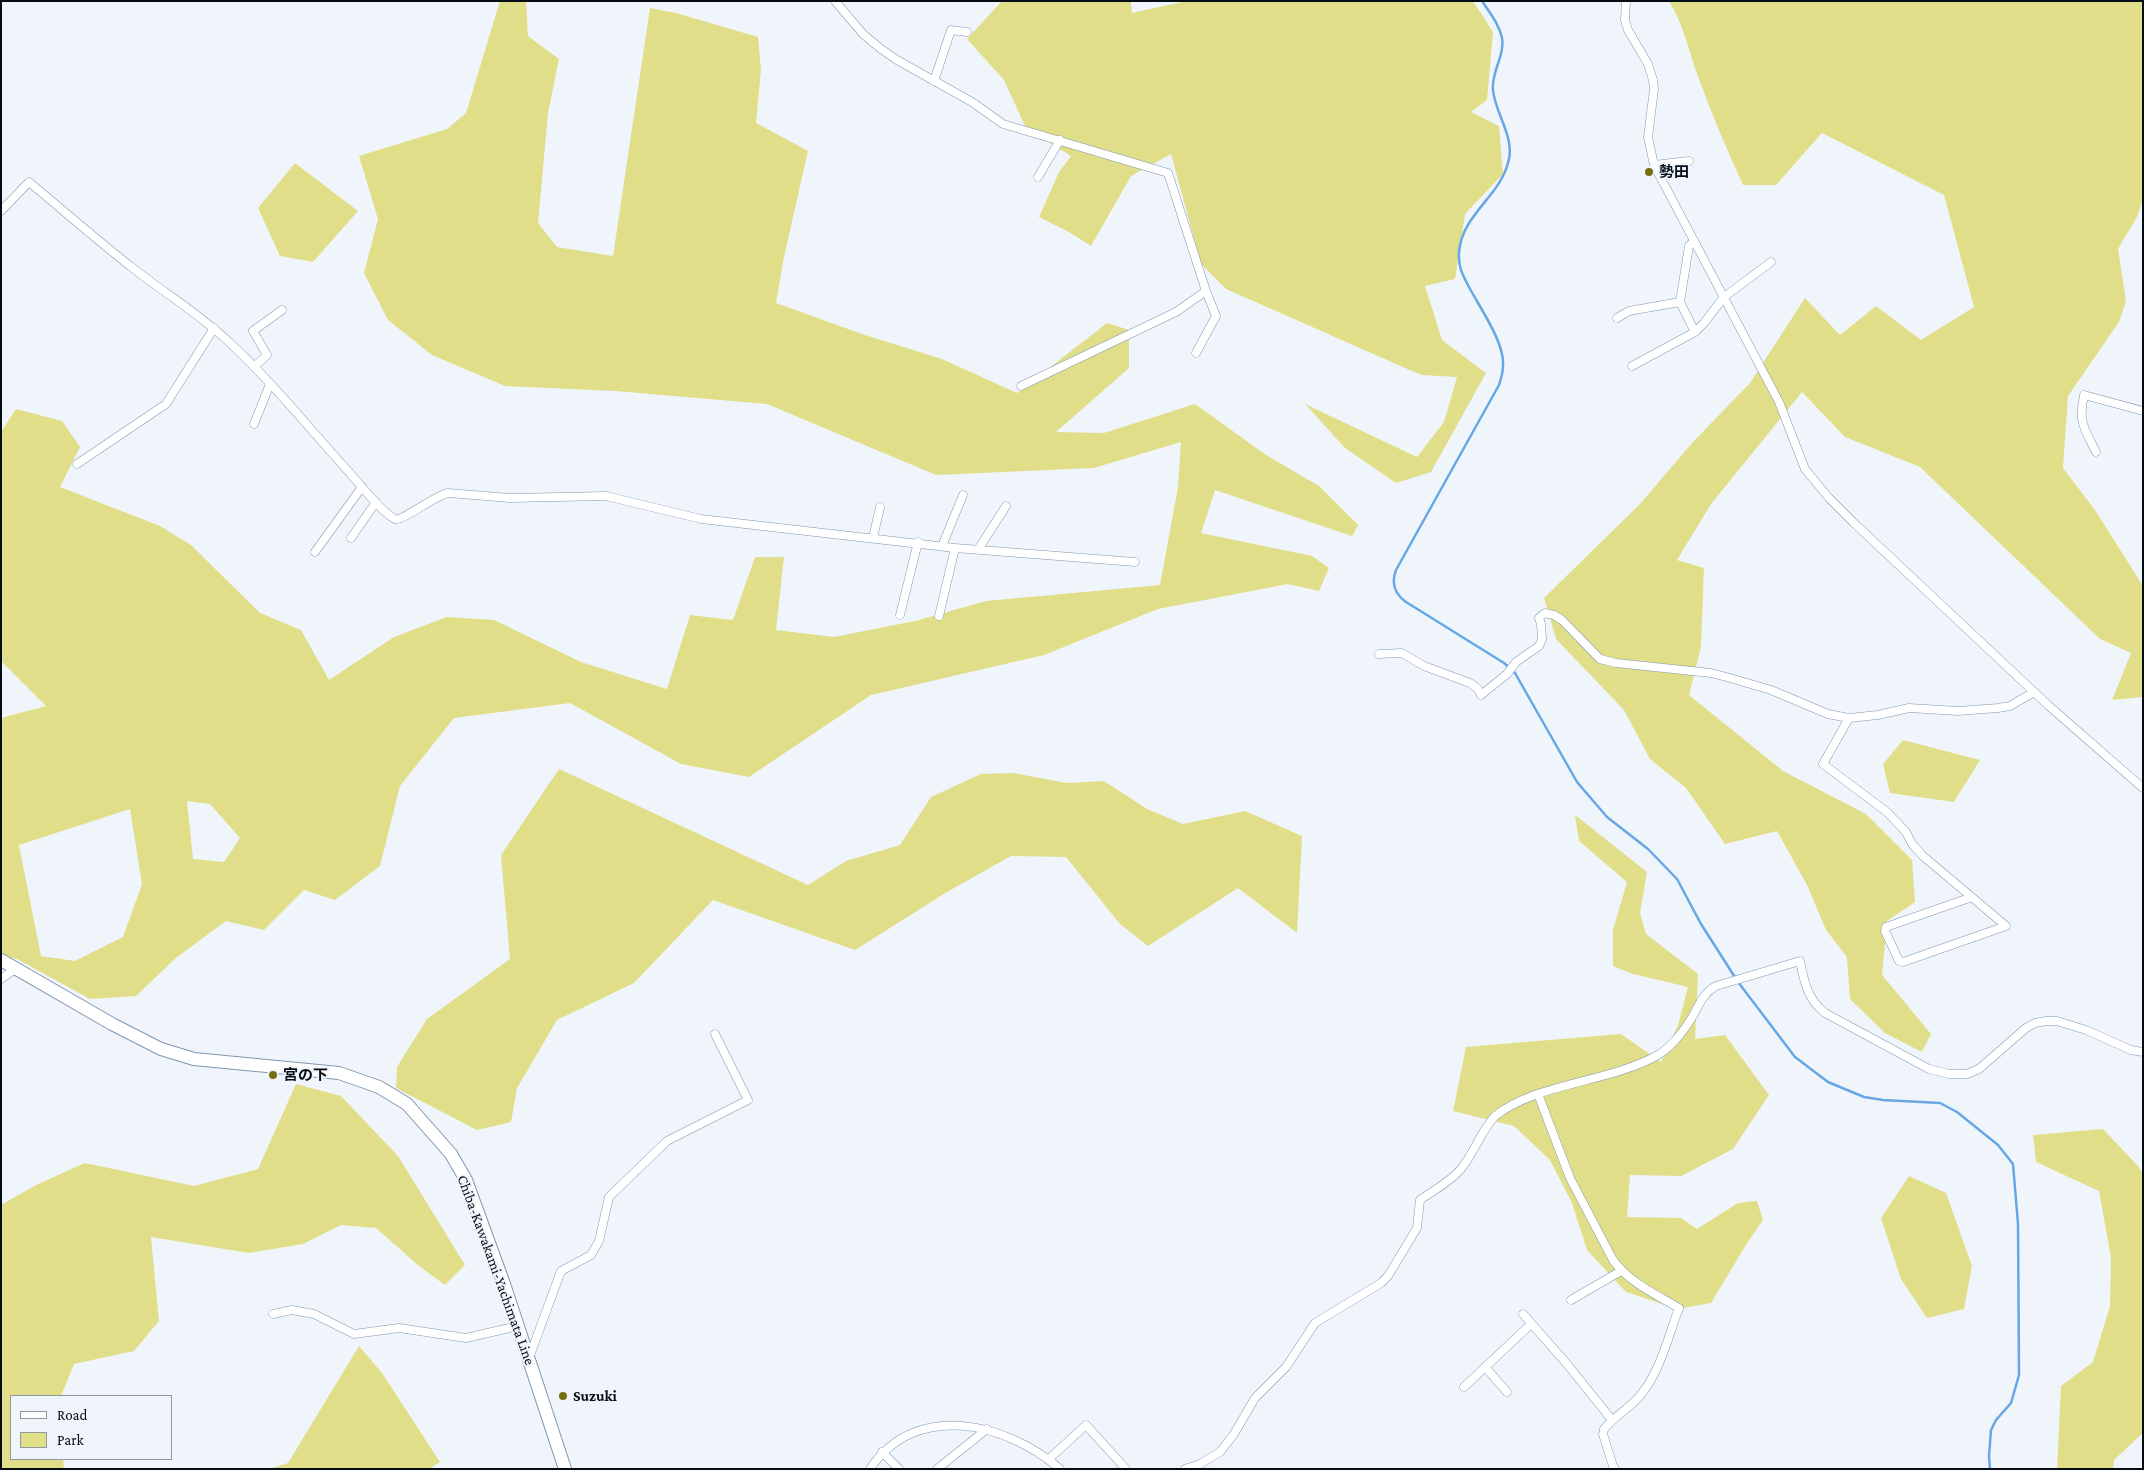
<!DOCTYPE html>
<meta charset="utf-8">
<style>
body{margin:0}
#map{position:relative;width:2144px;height:1470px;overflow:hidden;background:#f0f5fb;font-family:"Crimson Pro",serif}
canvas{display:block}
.frame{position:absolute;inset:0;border:2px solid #040c15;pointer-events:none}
.legend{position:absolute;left:10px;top:1395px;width:162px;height:65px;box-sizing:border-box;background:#f0f5fb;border:1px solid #92989f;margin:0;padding:6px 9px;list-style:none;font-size:15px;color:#040c15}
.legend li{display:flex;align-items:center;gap:10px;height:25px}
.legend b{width:25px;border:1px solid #92989f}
</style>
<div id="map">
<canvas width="2144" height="1470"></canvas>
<div class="frame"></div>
<ul class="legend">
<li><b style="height:6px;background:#fff"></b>Road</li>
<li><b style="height:14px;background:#e1de8a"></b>Park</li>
</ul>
</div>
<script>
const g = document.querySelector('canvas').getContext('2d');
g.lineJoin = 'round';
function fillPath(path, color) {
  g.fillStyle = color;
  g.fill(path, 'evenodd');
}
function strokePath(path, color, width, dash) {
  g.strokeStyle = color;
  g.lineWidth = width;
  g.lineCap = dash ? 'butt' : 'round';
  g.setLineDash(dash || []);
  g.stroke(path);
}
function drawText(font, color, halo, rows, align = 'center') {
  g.font = font + ' "Crimson Pro","Noto Sans JP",serif';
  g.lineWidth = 4;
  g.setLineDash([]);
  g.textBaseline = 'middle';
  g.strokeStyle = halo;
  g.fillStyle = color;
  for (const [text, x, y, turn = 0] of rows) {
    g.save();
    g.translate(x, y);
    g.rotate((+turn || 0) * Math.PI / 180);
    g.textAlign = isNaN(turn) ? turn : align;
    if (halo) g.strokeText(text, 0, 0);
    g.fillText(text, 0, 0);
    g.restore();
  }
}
fillPath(new Path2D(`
 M500,1H526L528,36L559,59L548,113L538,223L557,247L613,256L650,8L676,13L758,37L761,70L756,123L808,151L784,257L776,303L862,334L942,359L1017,393L1107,323L1129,330V368L1056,432L1104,433L1195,404L1266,455L1319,486L1358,525L1352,536L1215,490L1201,533L1312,556L1329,568L1319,591L1288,584L1158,609L1044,655L871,695L749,777L681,764L570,703L454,718L400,786L380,866L335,900L304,890L264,930L226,921L177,957L136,996L90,999L17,959L1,956V718L46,706L1,661V432L16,409L62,421L80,447L60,487L160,526L191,545L260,613L301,630L329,680L394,637L447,617L494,620L581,662L667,689L690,615L733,620L755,557H784L776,630L834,637L915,621L986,601L1160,585L1178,487L1181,442L1094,468L936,475L767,404L615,391L505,386L432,355L388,320L364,273L378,219L359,156L447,129L466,113ZM187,801L210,804L240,838L224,862L193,859ZM130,809L142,884L123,937L75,961L41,956L19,845Z
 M1002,1H1131L1132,13L1187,1H1473L1493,32L1487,100L1471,112L1499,126L1503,174L1465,214L1455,279L1425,286L1442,340L1486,373L1431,472L1396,483L1345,448L1305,404L1417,457L1444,422L1457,377L1421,375L1226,289L1201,264L1171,154L1131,176L1091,246L1069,232L1039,217L1059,172L1071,156L1026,128L1004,80L967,39Z
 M1669,1H2143V198L2138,215L2118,249L2126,301L2119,322L2068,396L2063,468L2095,510L2143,586V697L2112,700L2131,653L2100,639L1920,467L1845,437L1802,392L1711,504L1677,560L1704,568L1701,647L1689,695L1783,771L1866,814L1912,860L1915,902L1887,921L1882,975L1931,1034L1922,1052L1885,1033L1850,999L1847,957L1826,930L1807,885L1777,831L1725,844L1686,788L1650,759L1624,710L1556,639L1544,598L1640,504L1692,443L1750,383L1805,298L1840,335L1876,306L1921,340L1974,307L1944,195L1822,133L1776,185H1743C1727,150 1712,115 1699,79C1689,53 1684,25 1669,1Z
 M295,163L358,211L313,262L280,256L258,208Z
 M1903,740L1980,760L1954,802L1890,793L1883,764Z
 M559,769L808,885L846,861L900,845L931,797L981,774L1013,773L1067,783L1104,781L1147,809L1183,824L1245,811L1302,836L1297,933L1238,888L1148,946L1120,924L1066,857L1011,856L947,892L855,950L713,900L634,983L557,1020L517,1088L511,1122L477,1130L396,1088L397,1067L427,1019L510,959L501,855Z
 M1575,815L1647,872L1640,913L1646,934L1698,974L1695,1039L1725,1035L1769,1095L1733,1149L1681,1176L1630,1175L1627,1217L1681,1218L1697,1229L1738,1203L1757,1201L1763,1220L1746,1245L1711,1303L1677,1309L1626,1292L1587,1250L1572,1203L1550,1160L1514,1126L1453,1111L1466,1047L1621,1034L1661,1062L1678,1025L1688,987L1633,974L1613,966V930L1627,882L1579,841Z
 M296,1084L341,1096L398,1156L465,1265L445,1285L419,1266L376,1228L341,1225L303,1244L249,1253L151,1237L159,1321L134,1351L74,1364L61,1396H11V1459H63L64,1469H1V1205L38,1184L85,1163L194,1186L258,1169Z
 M2103,1129L2138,1166L2143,1174V1433L2114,1460L2113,1469H2057L2061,1386L2093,1362L2110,1306L2111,1258L2099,1191L2036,1162L2033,1135Z
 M1909,1176L1946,1193L1972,1266L1964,1309L1927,1318L1901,1279L1881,1218Z
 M359,1346L382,1373L440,1462L429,1469H269L288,1463Z`), '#e1de8a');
strokePath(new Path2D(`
 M1482,1C1490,13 1499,24 1502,38C1505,56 1491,72 1493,90C1495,114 1516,138 1508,163C1499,197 1462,215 1459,252C1458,266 1462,274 1469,287C1480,308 1505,343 1503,366C1503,373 1501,379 1499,385L1396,570C1391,583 1395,594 1406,602L1504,663L1515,673L1577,782L1607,817L1648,849L1677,879L1701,924L1738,982L1795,1057L1828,1082L1864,1097L1883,1100L1940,1103L1957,1112L1998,1145L2013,1164L2018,1224L2019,1375L2011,1403L1996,1420L1991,1430L1989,1456L1990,1469`), '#67a7e5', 2.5);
const minor = new Path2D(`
 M835,1L863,34L881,49L897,60L972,102L1003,124L1168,173L1206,291
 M1626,1L1625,20L1628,30L1648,64L1653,80L1654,89L1648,137L1654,165L1779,402L1805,469L1829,498L1853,522L2049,706L2143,788
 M934,81L951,30L967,32
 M1654,165L1689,161
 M1038,177L1060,140
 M1,211L29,182C64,211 98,241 134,269C166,294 201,315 230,343C272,382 309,428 348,471C359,483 381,512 395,519C401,522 436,495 448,493L510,498L606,496L701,519L955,548L1135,562
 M1694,241L1689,246L1680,302L1695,332
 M1617,318L1629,311L1680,302
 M1632,366L1695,332L1704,323L1724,297L1771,262
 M254,367L267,355L253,331L282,310
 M1021,386L1176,312L1206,291L1216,316L1196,353
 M254,424L270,384
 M2096,452C2084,428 2078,422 2084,395L2143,411
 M77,464L166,404L214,328
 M351,538L376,502
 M873,538L880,507
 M942,546L963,495
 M979,548L1006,506
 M315,552L362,487
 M900,615L918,542
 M939,616L955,548
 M1379,654L1402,653L1424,666L1470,683L1478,689L1481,695L1507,674L1516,662L1539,646L1542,639L1541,624L1539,618L1545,613L1554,615L1562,620L1600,659L1616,663L1711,673L1730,678L1771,690L1828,714L1849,718L1878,715L1909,708L1958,711L1998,708L2010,706L2034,692
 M1849,718L1823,764L1887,812L1906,832L1912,844L1923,856L2006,926L1903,962L1899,961L1885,931L1886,927L1972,897
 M1,979L15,969
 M1538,1094L1570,1178L1613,1260C1630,1283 1655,1294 1679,1308C1668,1337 1660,1373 1639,1397C1628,1409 1614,1417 1604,1429L1603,1434L1613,1466L1615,1469
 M1571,1300L1621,1271
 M273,1314L292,1310L314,1314L354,1334L399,1328L466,1338L518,1326
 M1523,1314L1567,1364L1612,1420
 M529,1358L561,1271L591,1255L599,1241L609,1197L667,1141L748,1100L715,1034
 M1485,1367L1507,1392
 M1464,1387L1531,1324
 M882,1452L899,1469
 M1049,1459L1086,1425L1126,1469
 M870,1469C916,1400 1007,1423 1060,1469
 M937,1469L987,1429
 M1185,1469L1200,1464L1220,1452L1234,1434L1255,1398L1286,1367L1315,1323L1381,1283L1388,1276L1417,1228L1420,1200C1434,1190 1450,1182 1461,1169C1474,1153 1481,1131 1495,1116C1539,1082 1608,1083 1658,1055C1670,1048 1684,1031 1691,1019C1699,1006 1702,994 1716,986L1800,961C1804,982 1808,1000 1825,1013L1929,1069L1949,1074H1967L1979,1069L2026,1028L2035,1023L2046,1021H2057L2086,1030L2131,1050L2143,1052`);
const primary = new Path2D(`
 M1,960L112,1024L161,1049L194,1059L339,1073L379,1087L407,1104L451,1154L466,1180L504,1284L565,1469`);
strokePath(minor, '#7f97b1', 9);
strokePath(primary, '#7f97b1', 14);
strokePath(minor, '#fff', 8);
strokePath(primary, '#fff', 12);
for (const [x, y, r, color] of [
 [1649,172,5,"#736f10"],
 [273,1075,5,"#736f10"],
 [563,1396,5,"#736f10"]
]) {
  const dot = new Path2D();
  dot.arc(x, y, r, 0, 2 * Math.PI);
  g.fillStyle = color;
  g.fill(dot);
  strokePath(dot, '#f0f5fb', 2);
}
drawText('bold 15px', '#040c15', '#f0f5fb', [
 ["勢田",1659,172],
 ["宮の下",283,1075],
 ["Suzuki",573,1396]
], 'left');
drawText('15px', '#040c15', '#f0f5fb', [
 ["Chiba-Kawakami-Yachimata Line",496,1270,70]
]);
</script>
